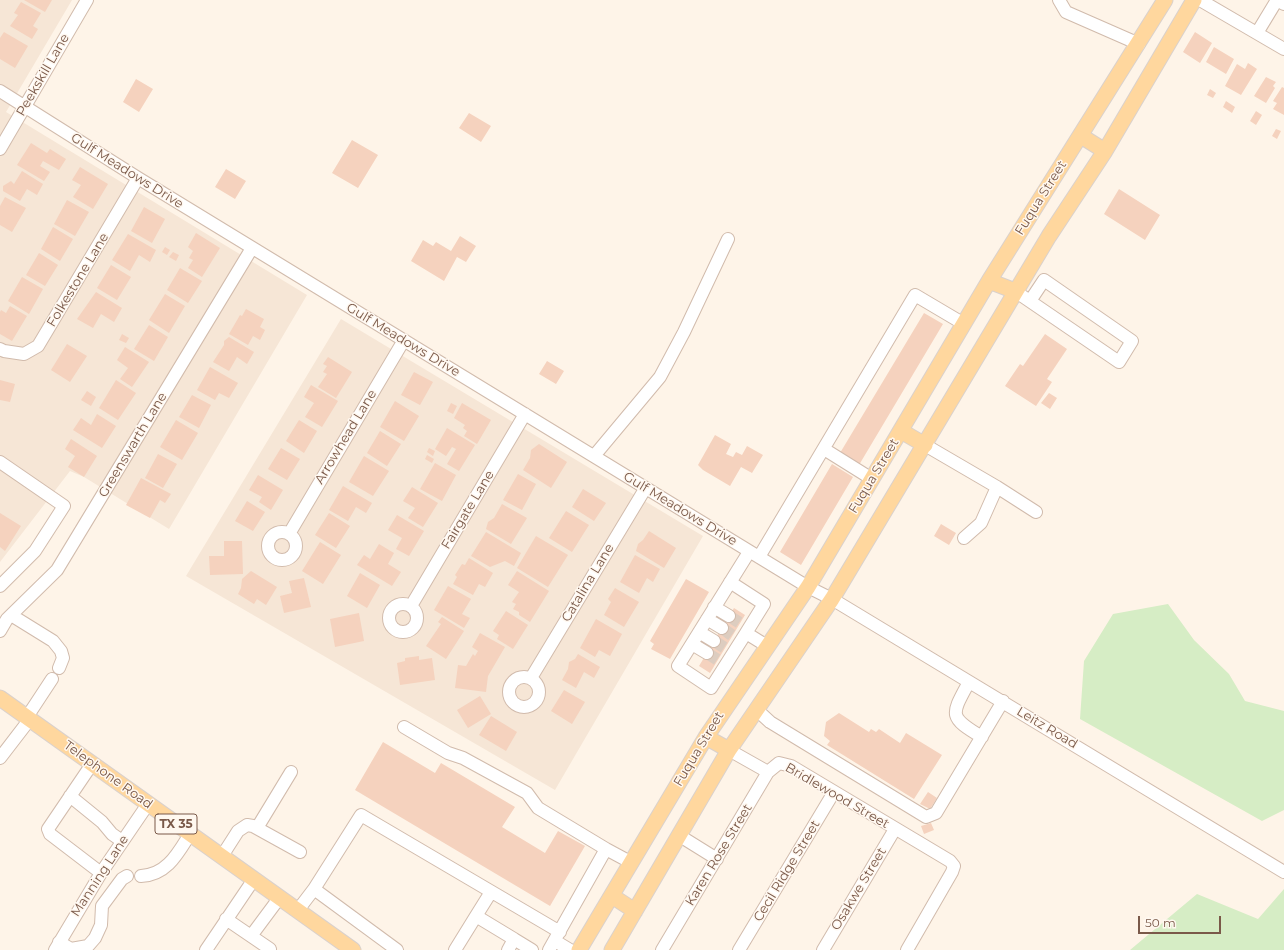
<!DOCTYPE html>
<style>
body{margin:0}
#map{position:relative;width:1284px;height:950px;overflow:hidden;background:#fef4e8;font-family:Montserrat,sans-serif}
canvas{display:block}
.scale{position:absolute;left:1138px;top:916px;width:83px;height:18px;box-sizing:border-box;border:2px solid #7a5949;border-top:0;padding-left:5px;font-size:12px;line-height:14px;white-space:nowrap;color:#7a5949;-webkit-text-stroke:3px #fff8f0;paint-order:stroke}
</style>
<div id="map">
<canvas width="1284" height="950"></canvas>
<div class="scale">50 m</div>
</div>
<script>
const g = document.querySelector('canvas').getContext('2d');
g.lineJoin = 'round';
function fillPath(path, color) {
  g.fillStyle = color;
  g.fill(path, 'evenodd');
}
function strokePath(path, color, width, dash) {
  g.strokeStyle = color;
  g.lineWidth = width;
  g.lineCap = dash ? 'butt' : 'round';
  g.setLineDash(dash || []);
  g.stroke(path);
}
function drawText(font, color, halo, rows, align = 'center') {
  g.font = font + ' Montserrat,sans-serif';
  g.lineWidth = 3;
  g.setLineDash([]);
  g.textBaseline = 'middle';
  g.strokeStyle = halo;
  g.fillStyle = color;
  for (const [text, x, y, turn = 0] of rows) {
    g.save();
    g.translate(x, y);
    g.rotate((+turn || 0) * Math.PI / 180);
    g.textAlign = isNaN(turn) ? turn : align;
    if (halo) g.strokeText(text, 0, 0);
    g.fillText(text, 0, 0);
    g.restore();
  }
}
fillPath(new Path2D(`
 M0,0H72L6,112L307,295L169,529L84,477L70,471L0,562Z
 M341,319L703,536L555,790L186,576Z`), '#f6e6d6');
fillPath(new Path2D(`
 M1168,604L1194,640L1229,674L1245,701L1284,711V810L1262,821L1080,719L1084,661L1113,614Z
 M1284,889V950H1130L1197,894L1258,919Z`), '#d6edc5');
fillPath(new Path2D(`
 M24,0H52L45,12Z
 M21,2L41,13L33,26L38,29L32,39L10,26L18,15L14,13Z
 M4,32L28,46L15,68L0,59V38Z
 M1195,32L1212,43L1200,63L1183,52Z
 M1214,47L1234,59L1226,74L1206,62Z
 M1248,63L1257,69L1241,95L1225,86L1237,64L1245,69Z
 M1266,77L1276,82L1273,86L1275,88L1266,103L1254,96Z
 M136,79L153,89L139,112L123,102Z
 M1282,87L1284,88V115L1273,109L1277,103L1273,101Z
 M1210,89L1216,93L1213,98L1207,95Z
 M1226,101L1235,107L1232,113L1223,107Z
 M1256,111L1262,115L1256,125L1250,121Z
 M469,113L491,126L481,142L459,128Z
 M1276,129L1281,131L1277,139L1272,136Z
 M352,140L378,155L358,188L332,173Z
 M31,143L47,153L50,149L66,159L59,170L43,161L40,166L50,172L44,181L17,165Z
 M80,167L108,184L93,209L73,197L81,185L72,180Z
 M226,169L246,181L235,199L215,187Z
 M22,171L43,184L37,195L27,189L20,201L3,191V186L11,181L14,184Z
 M1119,189L1160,215L1145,240L1104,214Z
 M5,197L26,208L12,232L0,225V206Z
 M67,200L89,212L75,236L54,224Z
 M144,207L165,219L152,243L131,231Z
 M53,227L73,239L60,261L41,249Z
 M196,233L220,248L202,277L188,268L193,260L189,258L193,251L188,247Z
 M128,234L156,250L150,262L139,255L130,271L112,260Z
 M460,236L476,246L466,262L457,257L444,281L411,261L423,240L433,246L436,242L451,251Z
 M165,247L170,250L167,255L162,252Z
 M173,252L179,255L176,261L169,257Z
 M39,253L58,265L45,286L26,275Z
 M111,265L131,277L117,300L97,288Z
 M180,268L202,281L188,303L167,290Z
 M22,277L43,289L29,314L8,301Z
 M96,292L122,308L114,322L101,314L93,328L77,319Z
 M165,294L185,306L169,333L149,320Z
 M10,306L27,316L12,341L0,334V312L1,310L6,313Z
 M246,309L264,319L260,327L265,330L260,340L253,336L248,345L229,334L240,315L242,316Z
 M924,313L943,324L859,465L840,453Z
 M149,325L168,337L154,361L134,349Z
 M122,334L129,338L126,343L119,340Z
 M1045,334L1067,349L1047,379L1052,382L1036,406L1005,386L1020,364L1023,366Z
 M229,337L254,352L247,364L237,357L229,371L213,362L224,345V341Z
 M67,344L87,356L70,382L51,370Z
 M125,347L149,362L132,387L120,379L128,368L117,360Z
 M328,357L352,372L336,398L318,387L327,374L323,372L327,366L323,364Z
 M547,361L564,371L556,384L539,374Z
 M210,367L238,383L229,398L219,393L215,400L197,390Z
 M414,372L433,382L420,405L401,395Z
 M0,380L15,384L10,402L0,400Z
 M116,380L136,393L118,420L99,408Z
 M311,385L338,401L322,427L305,417L314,403L304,397Z
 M87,391L96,397L91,406L81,400Z
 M1049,393L1057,398L1050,409L1041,403Z
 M192,395L211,405L199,428L179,417Z
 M395,401L419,416L404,441L380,427Z
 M451,403L457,406L453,414L447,411Z
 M462,403L491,420L477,444L464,436L467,431L463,428L465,425L454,418Z
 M97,414L116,426L102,448L73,430L81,418L91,425Z
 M176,420L198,433L182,460L160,447Z
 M299,420L317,431L304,453L286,441Z
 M447,428L475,445L459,471L447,464L456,449L452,447L446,456L435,449Z
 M380,431L401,444L387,466L367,453Z
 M715,435L731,444L726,454L733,457L736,452L742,455L747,446L763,455L752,473L741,467L730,486L703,470L698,465Z
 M71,439L97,456L84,477L68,467L75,456L65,449Z
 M539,444L567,462L551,488L523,470L530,458L531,450Z
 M281,448L300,459L287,480L268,469Z
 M429,448L435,451L433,456L427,452Z
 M158,454L177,464L163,488L145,478Z
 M427,455L434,459L432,463L425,459Z
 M364,456L389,471L373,496L349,482Z
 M435,463L456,475L442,501L420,489Z
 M832,464L853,477L801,565L780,552Z
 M518,474L536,484L522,510L503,500Z
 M258,475L283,490L271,510L259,502L262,497L249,490Z
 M141,478L171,494L165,503L160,500L150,518L126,505Z
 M343,486L372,503L366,513L356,507L348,521L329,510Z
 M412,487L438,503L423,527L408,518L415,508L403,501Z
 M583,489L606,503L594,521L572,507Z
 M247,501L265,512L253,531L235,521Z
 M502,504L527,518L511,544L486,529L488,522L494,518Z
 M566,511L589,525L572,552L549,538Z
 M0,513L21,526L5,551L0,547Z
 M329,513L350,526L336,548L315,535Z
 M397,515L424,531L409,556L396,549L402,538L388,530Z
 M941,524L956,533L949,545L934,536Z
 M649,531L676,548L664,568L636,551L638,544L643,540Z
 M486,532L521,553L514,566L505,561L490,567L471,556Z
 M536,536L568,555L548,587L517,568Z
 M224,541H242L243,574L210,575L209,556H224Z
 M320,542L341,555L323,584L302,571Z
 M379,544L394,553L388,564L401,572L392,586L357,565L364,555L370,559Z
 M635,555L660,569L653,582L647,578L639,593L620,582Z
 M469,558L493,573L485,587L479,584L473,595L453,584L457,577L455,575L462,564L465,565Z
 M251,571L277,587L266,605L257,599L254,604L238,594L241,588L242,579Z
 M517,571L549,591L530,622L519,615V612L513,609L516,604L512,602L519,592L508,585Z
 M360,573L380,585L367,608L347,596Z
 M304,578L311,607L284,613L280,596L292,593L289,581Z
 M686,579L709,592L670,659L651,649L654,644L650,641Z
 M448,586L471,599L462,614L470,618L464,628L434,610Z
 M615,588L639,602L624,627L604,615L611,602L608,599Z
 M734,608L745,615L710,673L699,666Z
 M506,611L528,625L513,649L497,639L499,635L493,631Z
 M359,613L364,641L335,647L330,619Z
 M442,617L464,631L446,659L426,646L441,624L438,622Z
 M596,619L622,634L610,656L599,650L595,657L580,648Z
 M480,633L505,647L488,676L486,692L455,688L458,665L466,666L473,654L475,656L478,651L472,647Z
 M578,654L600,667L594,678L584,672L576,688L562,680L568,669L569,662L575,659Z
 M419,656V660L432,658L435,680L400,685L397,663L405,661V658Z
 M564,690L585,702L572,724L551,711Z
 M480,696L491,714L468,728L457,710Z
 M839,713L869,732L871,729L876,732L879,729L900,743L906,733L942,755L914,799L827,745L830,741L824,736L826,722Z
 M491,716L517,732L506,751L479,735Z
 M383,742L435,773L441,763L515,807L502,827L545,853L558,831L585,846L550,906L355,790Z
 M928,792L937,798L930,809L920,804Z
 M931,823L934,830L924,834L921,826Z`), '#f5d2be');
strokePath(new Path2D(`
 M729,616L740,623
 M722,628L733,636
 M714,641L725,648
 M707,653L718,660`), '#ddcdc0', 12, [12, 6]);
const minor = new Path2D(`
 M1059,0L1066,12L1139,44
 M1200,0L1284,49
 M1257,33L1277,0L1284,4
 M0,91L138,178L808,587L832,599L1284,872
 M0,149L87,0
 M1015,291L1119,362L1132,341L1044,280L1030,301
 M0,349L4,351L24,354L38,346L138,178
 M925,445L997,487L981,523L964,538
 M824,449L872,479
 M594,456L660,377L684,332L728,239
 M0,462L64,506L35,551L0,586
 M997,487L1036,512
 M268 546a14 14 0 1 1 28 0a14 14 0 1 1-28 0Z
 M289,534L404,340
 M749,552L678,666L711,688L746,633L767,646
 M759,557L915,295L964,324
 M730,582L764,604L746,633
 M389 618a14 14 0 1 1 28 0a14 14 0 1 1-28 0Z
 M411,606L525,414
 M714,607L729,616
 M11,615L53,641L61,651L63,658L59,668
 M707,619L722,628
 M0,631L7,619L57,570L252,248
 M699,632L714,641
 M692,644L707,653
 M509 692a15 15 0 1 1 30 0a15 15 0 1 1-30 0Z
 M531,678L645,489
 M969,682C951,715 948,717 982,737
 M757,710L770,722L926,817L936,813L1003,701
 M27,717L52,679
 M404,727L448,753L463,758L527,793L538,808L606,849
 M729,750L768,772
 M0,758L30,719
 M92,764L48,829L50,834L101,873
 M70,796L102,822L112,834L122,841
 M257,828L291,772
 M680,836L717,859
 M222,856L238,831L247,825L253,826L300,852
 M141,876C167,875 178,853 190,834
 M314,889L361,815L560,932
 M298,910L314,889L397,950
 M476,916L491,892
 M226,919L270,949
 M251,936L280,897
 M514,939L532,950
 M555,941L570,950
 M59,942L71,949L88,946L95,938L101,925L102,906L122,879L127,876
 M55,950L101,873L148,804
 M206,950L254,879
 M455,950L476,916L514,939L508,950
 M549,950L606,849L632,863
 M662,950L768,772L779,763L791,766L950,861L954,866L952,872L907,950
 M739,950L834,792
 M823,950L895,829`);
const major = new Path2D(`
 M1081,136L1105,151
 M989,281L1015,291
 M901,431L925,445
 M0,698L353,950
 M706,737L729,750
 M612,896L635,911
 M579,950L706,737L808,587L989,281L1165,0
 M612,950L729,750L832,599L1049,236L1105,151L1194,0`);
strokePath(minor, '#d1bbac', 14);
strokePath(major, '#dad1cc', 17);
strokePath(minor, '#fff', 12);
strokePath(major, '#ffd79e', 15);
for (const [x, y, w] of [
 [176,824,42]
]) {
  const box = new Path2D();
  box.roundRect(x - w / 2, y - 10, w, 20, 3);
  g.fillStyle = '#fff8f0';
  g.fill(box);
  strokePath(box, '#7a5949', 1);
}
drawText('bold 12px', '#7a5949', null, [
 ["TX 35",176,824]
]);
drawText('13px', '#7a5949', '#fff8f0', [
 ["Peekskill Lane",43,75,-60],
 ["Gulf Meadows Drive",127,171,32],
 ["Fuqua Street",1041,198,-58],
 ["Folkestone Lane",78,280,-59],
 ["Gulf Meadows Drive",403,340,31],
 ["Arrowhead Lane",346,437,-59],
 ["Greenswarth Lane",133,445,-59],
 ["Fuqua Street",874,476,-59],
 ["Gulf Meadows Drive",680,509,31],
 ["Fairgate Lane",468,510,-59],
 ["Catalina Lane",588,583,-59],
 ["Leitz Road",1047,728,31],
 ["Fuqua Street",699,749,-59],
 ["Telephone Road",108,775,36],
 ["Bridlewood Street",837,796,30],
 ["Karen Rose Street",719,855,-59],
 ["Cecil Ridge Street",787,871,-59],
 ["Manning Lane",100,876,-57],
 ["Osakwe Street",859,889,-59]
]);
</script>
